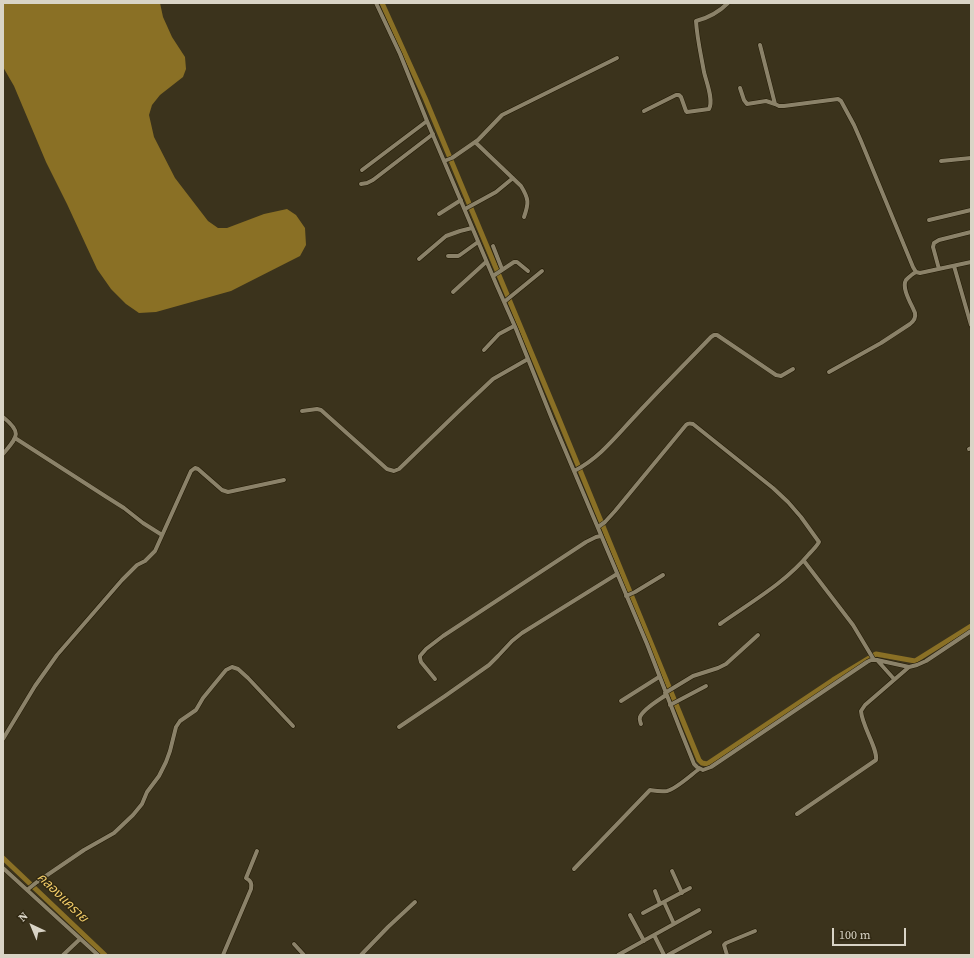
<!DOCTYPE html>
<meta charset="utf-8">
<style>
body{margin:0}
#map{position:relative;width:974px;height:958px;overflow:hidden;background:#3b331c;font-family:"Source Serif 4",serif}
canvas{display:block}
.frame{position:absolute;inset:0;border:4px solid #d9d4c6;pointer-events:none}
.north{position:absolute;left:12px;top:906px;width:40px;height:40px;-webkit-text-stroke:3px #312913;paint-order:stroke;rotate:316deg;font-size:11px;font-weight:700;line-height:16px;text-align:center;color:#d9d4c6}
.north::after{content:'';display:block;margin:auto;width:14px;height:18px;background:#d9d4c6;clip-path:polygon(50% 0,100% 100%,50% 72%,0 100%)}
.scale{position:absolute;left:832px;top:928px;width:74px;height:18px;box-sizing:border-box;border:2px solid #d9d4c6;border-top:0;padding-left:5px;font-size:12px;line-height:14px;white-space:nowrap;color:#d9d4c6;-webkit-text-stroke:3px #312913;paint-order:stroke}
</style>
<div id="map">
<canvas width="974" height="958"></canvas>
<div class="frame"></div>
<div class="north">N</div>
<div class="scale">100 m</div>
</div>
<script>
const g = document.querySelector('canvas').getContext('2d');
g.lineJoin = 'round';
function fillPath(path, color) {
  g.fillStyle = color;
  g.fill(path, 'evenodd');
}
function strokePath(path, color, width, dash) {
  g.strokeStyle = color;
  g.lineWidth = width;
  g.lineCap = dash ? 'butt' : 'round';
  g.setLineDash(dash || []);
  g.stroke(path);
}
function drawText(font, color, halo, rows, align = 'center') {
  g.font = font + ' "Source Serif 4","Noto Sans Thai",serif';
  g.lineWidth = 3;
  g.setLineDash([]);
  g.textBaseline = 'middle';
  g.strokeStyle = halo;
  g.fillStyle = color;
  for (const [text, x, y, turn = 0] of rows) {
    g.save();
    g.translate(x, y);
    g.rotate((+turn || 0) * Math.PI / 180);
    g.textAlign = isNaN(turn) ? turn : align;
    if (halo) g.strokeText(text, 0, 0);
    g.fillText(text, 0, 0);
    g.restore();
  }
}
fillPath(new Path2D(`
 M3,3H160L163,17L172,37L185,57L186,69L183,77L160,95L152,105L149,115L154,137L175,178L208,221L218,228H227L264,214L287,209L296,215L305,228L306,245L300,256L231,291L156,312L139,313L126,304L111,289L97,269L67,204L46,162L14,86L3,67Z`), '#8a7025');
strokePath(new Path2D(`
 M382,3L425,98L559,419L699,760L702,763L707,764L833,680L876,654L915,661L971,626
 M3,858L105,955`), '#8a7025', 5);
const street = new Path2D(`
 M376,3L400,54L427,121L497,286L516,329L552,419L647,644L680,729L694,764L697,767L703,770L711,767L867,662L871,660H877L909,667L917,665L926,661L971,631
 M760,45L775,104L779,106H784L838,99L841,101L854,125L861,141L913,267L916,272L920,273L971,262
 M740,88L744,100L747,104L766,101L775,104
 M644,111L676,95H679L681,97L686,111L687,112L709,109C714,100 706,81 704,72C701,55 697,38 696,21C708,18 719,12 728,3
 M475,142L521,186C529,199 529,203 524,217
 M444,161L452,158L478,140L502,115L617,58
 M941,161L971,158
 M362,170L427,121
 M361,184L367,183L373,180L433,134
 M465,209L496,192L513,178
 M439,214L461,200
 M929,220L971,210
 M493,246L502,269
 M448,256H458L460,255L478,242
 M419,259L446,236L460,231L472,228
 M954,266L971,325
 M939,269L933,247L934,243L939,240L971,232
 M493,276L514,262H517L528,271
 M453,292L486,262
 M504,302L542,271
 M484,350L499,334L514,326
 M829,372L881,343L910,324C914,321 916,318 915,313C912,305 901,288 906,280C909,277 912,274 916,272
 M302,411L317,409L321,410L387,469L394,471L399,469L460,410L493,379L528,359
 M3,417C23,433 17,437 3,454
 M15,438L105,496L124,508L143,523L162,535
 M969,449L971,448
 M574,471C600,458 617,435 637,414C661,388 686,363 711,337L714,335H717L776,375L781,376L793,369
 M598,527L605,522L615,511L686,425C688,423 690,423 693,424L773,488L788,502L801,517L819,542C816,547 813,550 809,554C785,583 751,602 720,624
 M804,561L853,625L874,660
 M626,596L635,592L663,575
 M877,660L894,679
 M435,679L421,662L420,658V656L426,649L443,636L586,542L596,537L601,536
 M665,693L693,676L718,668L726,664L758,635
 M621,701L659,677
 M670,705L706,686
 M641,724C640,721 639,720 640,717C643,709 659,700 666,695
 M399,727L445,696L489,665L498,656L512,641L522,633L617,574
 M3,739L35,686L57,655L122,580L137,565L145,561L155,551L191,471L195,468L198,469L222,490L228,492L284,480
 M797,814L876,760C878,749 862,726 861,711L865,705L909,667
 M3,868L98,955
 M574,869L650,790C656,791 661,792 667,791C676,789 691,775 699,769
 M672,871L682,893
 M27,890L37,882L84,850L114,833L133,815L142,804L147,792L159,776L166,762L170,751L176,727L180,721L196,710L203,698L212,687L226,670L232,667L238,669L248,678L293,726
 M655,891L660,904
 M664,902L674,924
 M643,913L690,888
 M630,915L644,941
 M654,935L664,955
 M294,944L304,955
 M63,955L80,939
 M223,955L251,889C252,883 251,881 246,878L257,851
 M361,955L388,927L415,902
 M618,955L699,910
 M668,955L710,932
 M727,955L724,945L726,943L755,931`);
strokePath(street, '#221a05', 5);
strokePath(street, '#8b8269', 4);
drawText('italic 13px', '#f4ce69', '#312913', [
 ["คลองเเคราย",62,898,44]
]);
</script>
